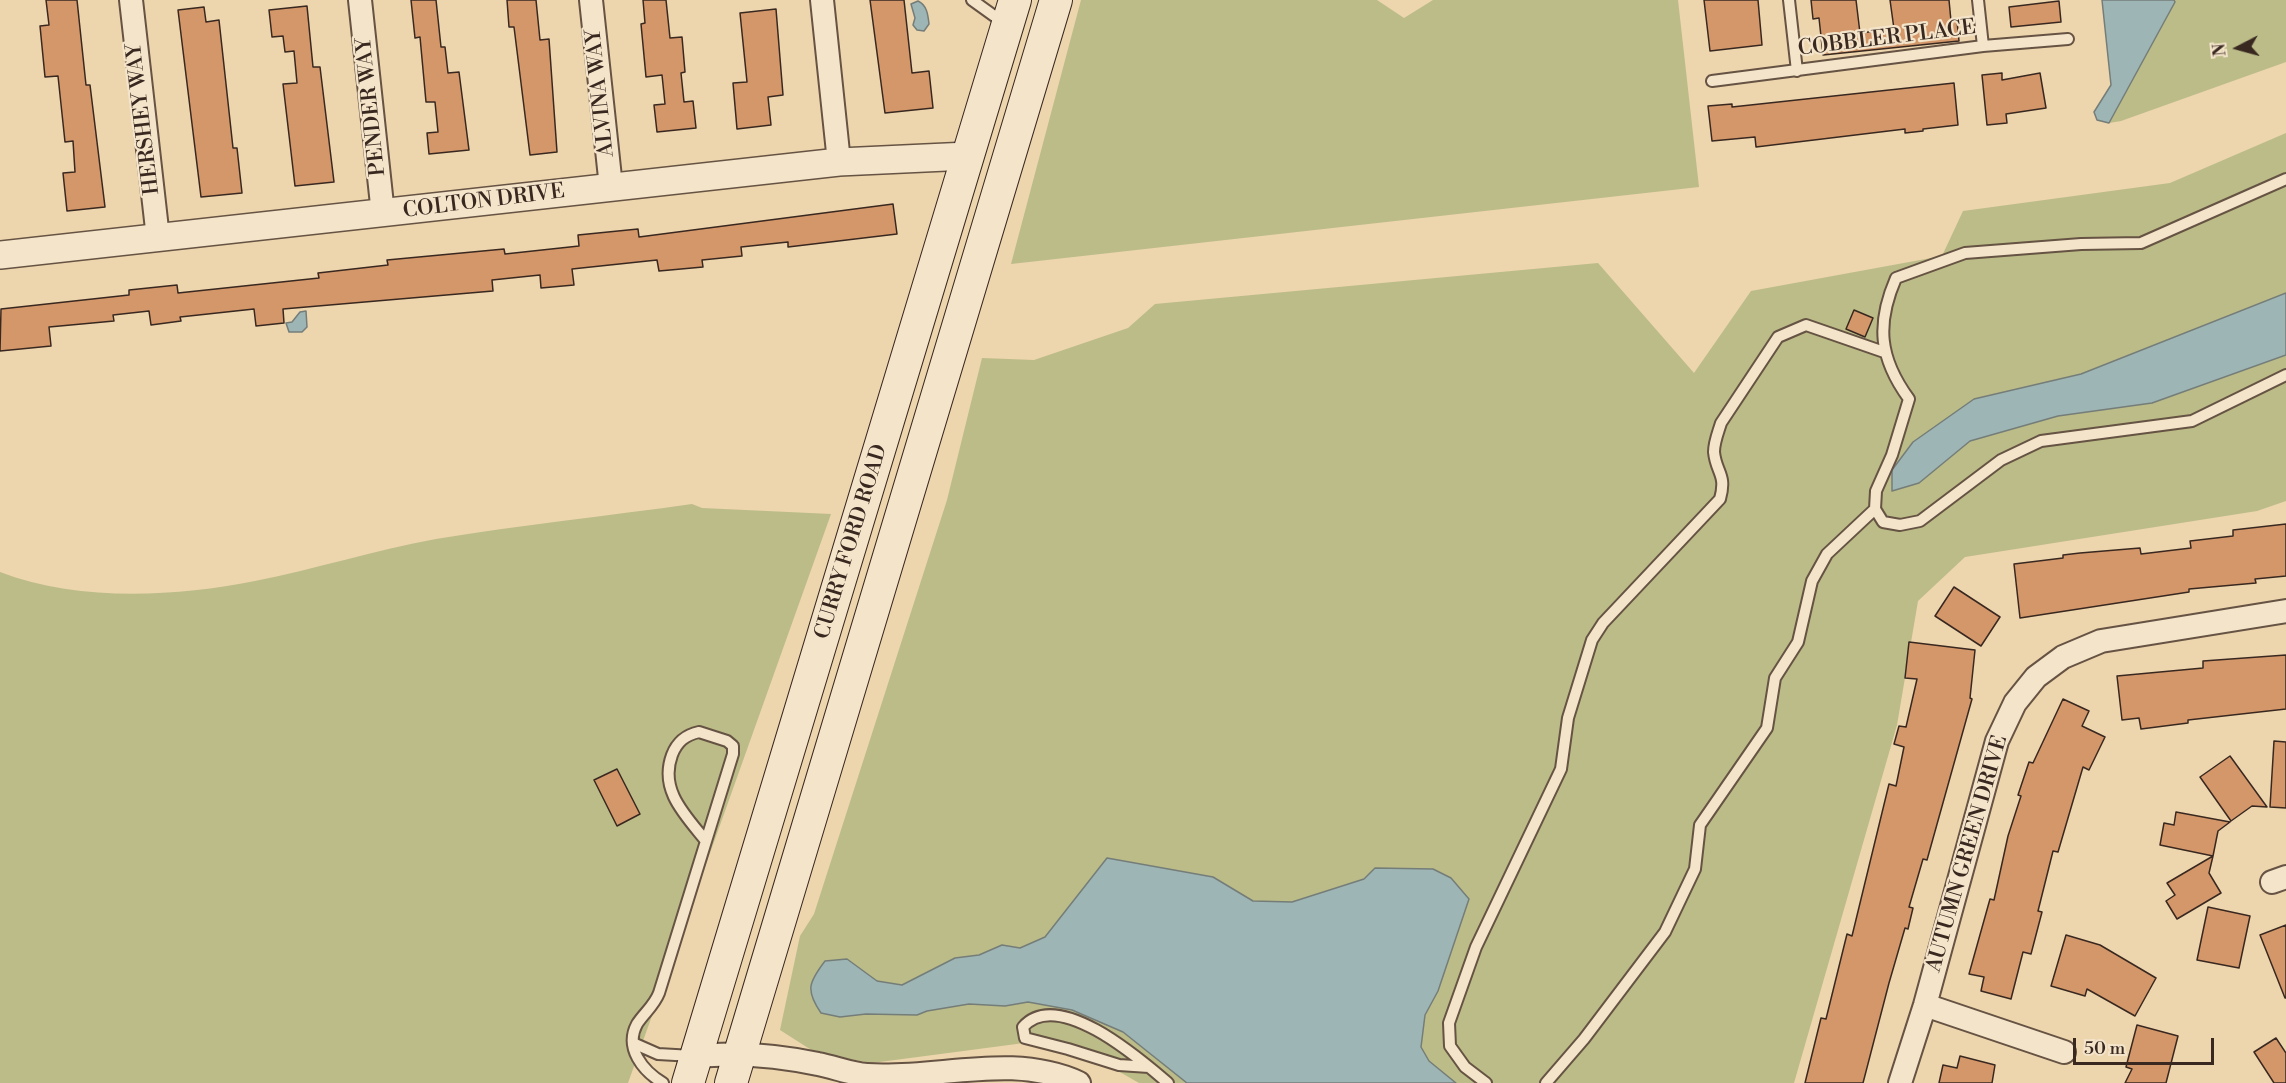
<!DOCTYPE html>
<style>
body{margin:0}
#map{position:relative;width:2286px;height:1083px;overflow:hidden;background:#edd5ad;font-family:"Libre Bodoni",serif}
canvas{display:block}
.north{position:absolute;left:2208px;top:18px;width:60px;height:60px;-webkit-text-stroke:4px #f3e4ca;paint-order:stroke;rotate:264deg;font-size:16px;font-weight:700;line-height:24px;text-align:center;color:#392820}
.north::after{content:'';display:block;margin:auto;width:21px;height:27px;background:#392820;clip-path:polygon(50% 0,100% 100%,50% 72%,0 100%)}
.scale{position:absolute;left:2073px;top:1038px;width:141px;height:27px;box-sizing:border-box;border:3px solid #392820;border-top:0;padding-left:8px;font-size:18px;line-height:21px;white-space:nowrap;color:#392820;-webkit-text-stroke:4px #f3e4ca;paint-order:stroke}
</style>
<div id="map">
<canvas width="2286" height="1083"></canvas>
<div class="north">N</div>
<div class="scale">50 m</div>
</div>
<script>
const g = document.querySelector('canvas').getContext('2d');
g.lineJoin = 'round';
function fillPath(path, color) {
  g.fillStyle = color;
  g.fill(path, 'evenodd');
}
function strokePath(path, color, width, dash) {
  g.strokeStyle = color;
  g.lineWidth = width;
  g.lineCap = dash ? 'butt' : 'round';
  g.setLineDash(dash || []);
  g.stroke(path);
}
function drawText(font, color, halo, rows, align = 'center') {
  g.font = font + ' "Libre Bodoni",serif';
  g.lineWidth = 4.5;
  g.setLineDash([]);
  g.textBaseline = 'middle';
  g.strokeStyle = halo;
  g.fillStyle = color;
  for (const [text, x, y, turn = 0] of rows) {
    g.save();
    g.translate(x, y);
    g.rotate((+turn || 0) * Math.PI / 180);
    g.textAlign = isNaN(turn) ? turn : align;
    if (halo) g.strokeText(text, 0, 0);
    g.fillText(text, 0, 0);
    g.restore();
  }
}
fillPath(new Path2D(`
 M1081,0H1377L1404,18L1433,0H1678L1699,187L1011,264Z
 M2174,0H2286V62L2121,121L2109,123Z
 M2286,133V501L2257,511L1965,557L1918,601L1897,725L1794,1083H1139L1111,1067L1067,1050L1024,1043L872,1063L816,1053L780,1030L800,936L814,914L947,500L982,358L1034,360L1128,328L1155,304L1598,263L1694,373L1751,291L1942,256L1963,211L2170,183Z
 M692,504L702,508L831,514L628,1083H0V572C78,602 174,597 255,581C316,569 375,550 436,539C521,525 607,516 692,504Z`), '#bbbc88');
const water = new Path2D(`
 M2102,0H2174L2175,2L2109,123L2097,120L2094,112L2111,85Z
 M918,1C927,5 928,15 929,24L924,31L917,30L913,25L915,18L911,4Z
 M2286,293V355L2152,403L2058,416L1970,441L1919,483L1892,491V470L1913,442L1974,399L2081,374Z
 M306,311L307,327L302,332H289L286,323L292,322L300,312Z
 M1107,858L1213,877L1253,901L1292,902L1364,879L1375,868L1433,869L1451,878L1469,899L1438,991L1425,1015L1421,1047L1429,1061L1456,1083H1187L1123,1032L1072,1010L1028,1002L1005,1006L969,1004L927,1011L917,1015L866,1014L840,1017L821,1013C805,990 809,982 825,961L847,959L877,981L902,985L955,958L979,955L1002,945L1020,948L1045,937Z`);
fillPath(water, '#9db6b5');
strokePath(water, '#757d79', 1.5);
const building = new Path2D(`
 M46,0H77L86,85H90L105,207L67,211L63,173L75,172L73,141L65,142L58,76L45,77L40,26L49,25Z
 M411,0H436L441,47H445L448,73L459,72L469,150L429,154L427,133L438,132L435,102H426L420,37L415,38Z
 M507,0H536L540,40L549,39L557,152L530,155L514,27H509Z
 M643,0H666L670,38L682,37L685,72L681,73L684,102L693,101L696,128L657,132L654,105L665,104L662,75L646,77L641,24L645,23Z
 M870,0H904L912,73L929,71L933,108L885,113Z
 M1704,0H1758L1762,45L1710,51Z
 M1811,0H1856L1860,33L1894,29L1890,0H1949L1951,21H1957L1959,41L1823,55L1819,18L1813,19Z
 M2059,1L2061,22L2011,27L2009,7Z
 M307,6L313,67H320L334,182L295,186L283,84L297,83L294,51L285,52L283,36L272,37L269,10Z
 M204,7L206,22L219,20L233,148H237L242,193L201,197L178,10Z
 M776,9L783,95L768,97L771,125L737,129L733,83L747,82L740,13Z
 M2002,73V80L2040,73L2046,108L2006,114L2007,123L1987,125L1982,75Z
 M1954,83L1958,125L1923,129V131L1905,133V129L1756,147L1755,137L1712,141L1708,106L1732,104V107Z
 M893,204L897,234L788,247V242L741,247L742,256L702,260L703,267L659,271L657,260L572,269L574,285L541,288L540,275L492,280L493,291L283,309L284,323L256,326L254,309L180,317L181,321L151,325L149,311L113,315L114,321L49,327L51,346L0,351L1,309L129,295V290L177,285L178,293L319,278L318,273L388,265L387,260L504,249L505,254L579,246L578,235L638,229L639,237Z
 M1854,310L1873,318L1865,337L1846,329Z
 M2286,524V576L2255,579L2256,583L2189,589V592L2020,618L2014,564L2063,558V555L2080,553L2140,548L2141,554L2191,548L2190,541L2233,536V530Z
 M1954,587L2000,617L1981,646L1935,616Z
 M1909,642L1975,650L1970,698L1972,699L1927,860L1923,859L1909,907L1913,908L1908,929L1905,928L1889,983L1863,1083H1805L1821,1018L1826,1019L1847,934L1852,936L1889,784L1896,786L1904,747L1894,744L1899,726L1906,727L1917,679L1905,678Z
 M2286,655V709L2188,720V723L2141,729L2139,718L2122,720L2117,676L2203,668V661Z
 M2063,699L2089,711L2082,726L2105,737L2089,770L2083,767L2058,852L2053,851L2038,911L2042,912L2031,954L2023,952L2011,999L1981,991L1984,977L1969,974L1990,899L1994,900L2008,836L2021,796L2018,795L2029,762L2033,763Z
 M2274,741L2286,742V808L2270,807Z
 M2230,756L2267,807L2252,806L2231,821L2200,777Z
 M617,769L640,814L617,826L594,780Z
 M2176,812L2230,822L2218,831L2213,856L2160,845L2164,823L2174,825Z
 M2213,856L2209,873L2221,893L2177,919L2166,901L2175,895L2167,883Z
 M2208,907L2250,916L2239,968L2197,960Z
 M2286,925V998H2285L2260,935Z
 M2066,935L2100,945L2156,978L2135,1016L2087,989L2085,996L2051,986Z
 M2137,1025L2178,1036L2166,1083H2125L2132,1069L2126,1067Z
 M2276,1038L2286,1053V1083H2274L2254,1052Z
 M1960,1056L1995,1065L1992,1083H1939L1943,1065L1957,1068Z`);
fillPath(building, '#d3976a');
strokePath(building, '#392820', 1.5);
const service = new Path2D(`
 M972,0L1004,23
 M1789,0L1797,71
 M1978,0L1983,46
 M1712,81L1983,46L2068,39
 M2286,179L2141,243L2081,244L1965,253L1896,278C1876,324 1879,358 1909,399L1892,455L1876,491L1875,509L1883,522L1900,525L1920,521L2001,460L2041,441L2192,421L2286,375
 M633,1043L658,1054L693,1056
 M1149,1067L1119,1065L1068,1049L1025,1038L1023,1027C1058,987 1141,1060 1168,1083
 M663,1083C643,1071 624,1048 637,1024C644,1013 654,1006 659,993L733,754V746L727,741L699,732C685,735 677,742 672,755C659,790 685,815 706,841
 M1486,1083L1465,1067L1450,1046L1449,1023L1476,947L1561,769L1568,718L1592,640L1603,623L1720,499C1727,474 1716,473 1714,452C1714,442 1718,433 1721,423L1778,337L1806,325L1884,352
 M1546,1083L1584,1039L1665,932L1695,869L1700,825L1767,728L1775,678L1798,642L1812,581L1827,554L1875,509`);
const minor = new Path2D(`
 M131,0L158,238
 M360,0L383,214
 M591,0L611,187
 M822,0L839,162
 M2272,882L2286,877
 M1925,1005L2064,1052
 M696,1056C739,1052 776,1055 818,1064C834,1067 851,1074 867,1075C938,1080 1011,1052 1079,1083
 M1900,1083L1925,1005L1997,741L2015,703L2036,677L2063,657L2101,641L2286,611`);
const tertiary = new Path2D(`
 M0,255L839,162L968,156`);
const secondary = new Path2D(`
 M688,1083L1015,0
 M731,1083L1056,0`);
strokePath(service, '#665343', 14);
strokePath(minor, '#665343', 26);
strokePath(tertiary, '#665343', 30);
strokePath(secondary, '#392820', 34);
strokePath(service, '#f3e4ca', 10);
strokePath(minor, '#f3e4ca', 22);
strokePath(tertiary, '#f3e4ca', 27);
strokePath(secondary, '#f3e4ca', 32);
drawText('21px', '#392820', '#f3e4ca', [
 ["COBBLER PLACE",1887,39,-7],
 ["ALVINA WAY",601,93,-96],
 ["PENDER WAY",372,107,-96],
 ["HERSHEY WAY",144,119,-97],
 ["COLTON DRIVE",484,202,-7],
 ["CURRY FORD ROAD",852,542,-73],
 ["AUTUMN GREEN DRIVE",1968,854,-74]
]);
</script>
